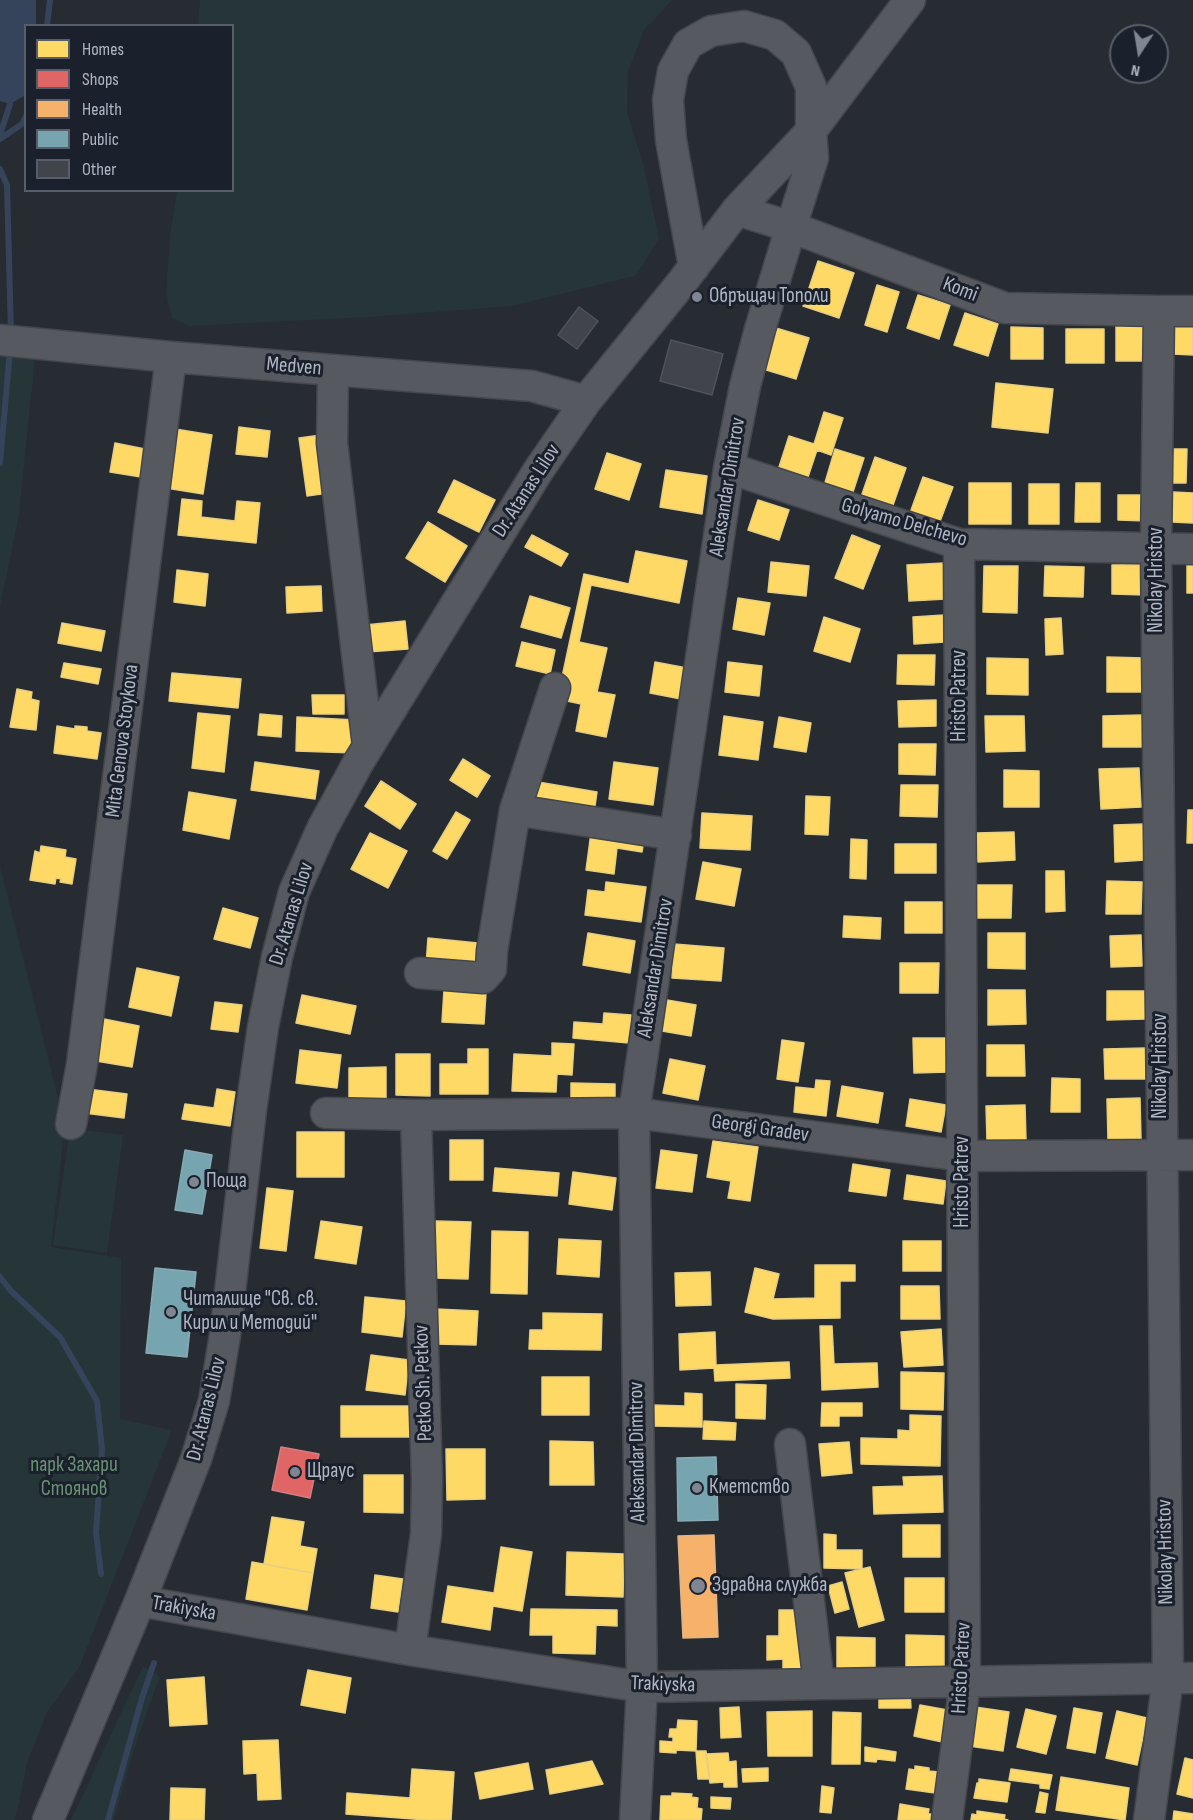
<!DOCTYPE html>
<meta charset="utf-8">
<style>
body{margin:0}
#map{position:relative;width:1193px;height:1820px;overflow:hidden;background:#272b32;font-family:"Sofia Sans Condensed",sans-serif}
canvas{display:block}
.legend{position:absolute;left:24px;top:24px;width:210px;height:168px;box-sizing:border-box;background:#1b212c;border:2px solid #575d69;margin:0;padding:8px 10px;list-style:none;font-size:18px;color:#b0b7c4}
.legend li{display:flex;align-items:center;gap:12px;height:30px}
.legend b{width:30px;border:2px solid #575d69}
.north{position:absolute;left:1109px;top:24px;width:60px;height:60px;box-sizing:border-box;background:#1b212c;border:2px solid #575d69;border-radius:50%;rotate:192deg;font-size:16px;font-weight:700;line-height:24px;text-align:center;color:#b0b7c4}
.north::after{content:'';display:block;margin:auto;width:21px;height:27px;background:#808691;clip-path:polygon(50% 0,100% 100%,50% 72%,0 100%)}
</style>
<div id="map">
<canvas width="1193" height="1820"></canvas>
<ul class="legend">
<li><b style="height:16px;background:#ffd966"></b>Homes</li>
<li><b style="height:16px;background:#e06666"></b>Shops</li>
<li><b style="height:16px;background:#f6b26b"></b>Health</li>
<li><b style="height:16px;background:#76a5af"></b>Public</li>
<li><b style="height:16px;background:#41444a"></b>Other</li>
</ul>
<div class="north">N</div>
</div>
<script>
const g = document.querySelector('canvas').getContext('2d');
g.lineJoin = 'round';
function fillPath(path, color) {
  g.fillStyle = color;
  g.fill(path, 'evenodd');
}
function strokePath(path, color, width, dash) {
  g.strokeStyle = color;
  g.lineWidth = width;
  g.lineCap = dash ? 'butt' : 'round';
  g.setLineDash(dash || []);
  g.stroke(path);
}
function drawText(font, color, halo, rows, align = 'center') {
  g.font = font + ' "Sofia Sans Condensed",sans-serif';
  g.lineWidth = 6;
  g.setLineDash([]);
  g.textBaseline = 'middle';
  g.strokeStyle = halo;
  g.fillStyle = color;
  for (const [text, x, y, turn = 0] of rows) {
    g.save();
    g.translate(x, y);
    g.rotate((+turn || 0) * Math.PI / 180);
    g.textAlign = isNaN(turn) ? turn : align;
    if (halo) g.strokeText(text, 0, 0);
    g.fillText(text, 0, 0);
    g.restore();
  }
}
fillPath(new Path2D(`
 M200,0H672L644,30L628,72L627,112L643,163L659,239L635,276L512,306L369,317L189,326L172,318L166,294L170,235L177,191L232,190V26L198,25Z
 M0,354L35,358L19,515L0,607Z
 M0,866L65,1126L51,1247L121,1258L120,1419L172,1430L79,1668L47,1712L27,1763L19,1805L14,1820H0Z
 M70,1128L123,1135L107,1253L53,1245Z
 M143,1666L160,1676L134,1749L114,1820H71Z`), '#253538');
fillPath(new Path2D(`
 M0,0H36V25L26,26L25,91L24,96L10,104L0,101Z`), '#36445b');
const homes = new Path2D(`
 M818,261L854,273L839,318L803,306Z
 M877,285L899,292L887,332L865,325Z
 M918,295L950,305L939,339L907,328Z
 M965,313L998,324L988,356L954,345Z
 M1174,323H1193V355L1173,354Z
 M1116,325L1149,326V361H1116Z
 M1011,327L1043,328V359H1011Z
 M776,328L809,338L796,379L763,369Z
 M1066,329H1104V363H1066Z
 M996,383L1053,389L1048,433L992,427Z
 M824,412L843,418L831,455L817,450L808,477L779,467L789,436L814,444Z
 M239,427L270,431L267,457L236,454Z
 M175,429L212,435L203,494L166,488Z
 M321,435L328,493L307,496L299,438Z
 M115,443L145,449L141,477L110,472Z
 M835,449L864,458L852,495L824,486Z
 M1174,449H1187L1186,483H1173Z
 M607,453L641,464L629,500L595,489Z
 M875,457L906,468L892,508L861,497Z
 M666,470L707,476L702,514L660,507Z
 M923,477L953,487L939,524L910,513Z
 M454,480L495,500L479,532L438,512Z
 M969,483H1011V524H969Z
 M1076,483H1100V522H1075Z
 M1029,484H1059V524H1029Z
 M1173,492L1193,493V523L1172,522Z
 M1118,495H1148L1147,521L1118,520Z
 M182,499L202,501L201,517L235,521L237,501L260,503L256,543L178,535Z
 M758,500L789,510L779,540L748,530Z
 M428,522L467,546L445,582L406,558Z
 M532,535L568,554L561,566L525,547Z
 M852,535L880,546L863,589L835,578Z
 M636,551L687,561L679,603L591,585L579,642L607,648L597,692L615,695L606,737L576,731L581,704L567,701L571,684L561,682L584,574L629,584Z
 M771,562L809,566L806,596L768,592Z
 M944,563L946,599L909,601L907,565Z
 M1187,563H1193V593H1187Z
 M1112,565H1145V595L1112,594Z
 M984,566H1018L1017,613L983,612Z
 M1045,566L1084,567L1083,597L1044,596Z
 M177,570L208,574L205,606L174,602Z
 M321,586L322,611L287,613L286,587Z
 M530,596L570,608L561,638L521,627Z
 M738,598L770,603L764,635L733,629Z
 M944,615L945,642L914,644L913,617Z
 M824,617L860,629L850,662L814,651Z
 M1061,618L1063,654L1046,655L1045,619Z
 M405,621L408,649L367,652L365,625Z
 M62,623L105,631L101,651L58,643Z
 M522,642L555,650L550,674L516,666Z
 M898,655H935L934,685L897,684Z
 M1107,657L1145,658V692H1107Z
 M987,658L1028,659V695L987,694Z
 M655,662L687,668L681,699L650,693Z
 M728,662L762,666L759,696L725,692Z
 M64,663L101,669L98,684L61,677Z
 M172,673L241,679L238,708L169,701Z
 M17,689L32,692L31,699L39,701L36,730L10,727Z
 M312,695H344V714H313Z
 M936,700V726L899,727L898,701Z
 M198,713L230,716L224,772L192,768Z
 M260,714L282,716L281,737L258,735Z
 M1142,715V747H1103V716Z
 M724,716L763,722L758,760L719,755Z
 M985,716H1024L1025,751L986,752Z
 M297,717L356,720L355,753L296,751Z
 M779,717L811,723L806,752L774,747Z
 M57,726L75,729V726L87,727V731L101,733L97,759L54,753Z
 M899,744H936L935,775L899,774Z
 M463,759L490,776L477,797L450,780Z
 M255,762L319,771L315,799L251,790Z
 M614,762L658,768L653,805L609,799Z
 M1139,768L1141,807L1101,809L1099,769Z
 M1004,770L1039,771V807H1004Z
 M381,781L416,804L400,829L365,806Z
 M538,782L597,792L594,813L534,803Z
 M901,785H938L937,817L900,816Z
 M189,792L236,800L229,839L183,830Z
 M806,796L830,797L828,835L805,834Z
 M1188,810H1193V843H1187Z
 M456,812L470,820L447,859L433,851Z
 M702,813L752,816L750,850L700,848Z
 M1144,824L1145,860L1115,862L1114,825Z
 M592,825L645,833L642,852L617,848L614,874L586,870Z
 M1014,832L1015,860L978,862L976,833Z
 M370,833L407,851L388,888L351,869Z
 M851,839L867,840L866,879L850,878Z
 M895,844H936V873H895Z
 M41,846L66,850L65,857L76,859L72,884L60,882L61,879L56,878L55,884L30,880L35,851L40,853Z
 M703,862L741,869L734,906L696,899Z
 M1046,871H1064L1065,911L1046,912Z
 M1107,881L1142,882L1141,914H1106Z
 M606,882L646,887L641,922L585,915L588,890L605,892Z
 M973,885H1012L1011,918H973Z
 M905,902H942V933H905Z
 M223,908L258,918L250,948L214,939Z
 M844,916L881,918L880,939L843,937Z
 M588,933L635,941L630,973L583,965Z
 M988,933H1025V969L988,968Z
 M1141,935L1142,966L1111,967L1110,936Z
 M428,938L488,944L485,970L426,965Z
 M674,944L724,948L721,981L672,978Z
 M900,963H939L938,993H900Z
 M137,968L179,977L171,1016L129,1007Z
 M444,990L486,993L484,1024L442,1022Z
 M988,990H1025L1026,1024L988,1025Z
 M1107,991H1146V1019L1107,1020Z
 M302,995L356,1006L350,1034L296,1023Z
 M667,1000L696,1005L691,1036L662,1031Z
 M215,1002L242,1005L238,1032L211,1029Z
 M604,1013L631,1015L629,1043L573,1038L574,1022L603,1024Z
 M104,1019L139,1026L132,1067L96,1061Z
 M913,1038H948L949,1072L914,1073Z
 M782,1040L804,1043L798,1082L777,1079Z
 M552,1043L574,1044L572,1075L557,1074L556,1092L512,1091L514,1054L552,1056Z
 M987,1045H1024L1025,1076H987Z
 M1146,1048V1079H1105L1104,1049Z
 M468,1049H488V1094H440V1064H468Z
 M300,1050L341,1055L337,1088L296,1083Z
 M396,1054H430V1096L396,1095Z
 M670,1059L705,1066L698,1100L663,1093Z
 M386,1067V1099H349V1068Z
 M1052,1078L1080,1079V1112H1051Z
 M816,1080L830,1081L826,1116L794,1112L796,1087L815,1089Z
 M571,1083L615,1084V1105H571Z
 M842,1086L883,1093L878,1123L837,1116Z
 M87,1089L127,1094L124,1118L84,1113Z
 M217,1089L235,1092L230,1126L182,1119L185,1104L214,1108Z
 M1140,1098L1141,1139L1108,1140L1107,1099Z
 M910,1099L946,1105L941,1132L906,1126Z
 M1025,1105L1026,1140L987,1141L986,1106Z
 M297,1132H344V1177H297Z
 M450,1140H483V1180H450Z
 M713,1141L758,1147L750,1201L728,1198L731,1181L707,1177Z
 M661,1150L697,1155L692,1192L656,1188Z
 M853,1164L890,1170L886,1196L849,1191Z
 M495,1168L559,1173L557,1196L493,1191Z
 M573,1172L616,1178L612,1210L569,1204Z
 M907,1175L946,1181L943,1204L904,1199Z
 M267,1188L293,1191L286,1251L260,1248Z
 M321,1221L362,1227L356,1264L315,1258Z
 M436,1221L471,1222L468,1279L434,1278Z
 M492,1231L528,1232L527,1294L491,1293Z
 M559,1239L601,1241L599,1277L557,1274Z
 M903,1241H941V1271H903Z
 M815,1265H855V1281H840V1318L773,1319L745,1312L755,1268L779,1274L773,1299L815,1298Z
 M710,1272L711,1305L676,1306L675,1273Z
 M901,1286H939L940,1319H901Z
 M365,1297L406,1301L402,1337L362,1332Z
 M436,1309L478,1311L476,1345L435,1344Z
 M543,1313L602,1314L601,1350L529,1349L530,1330H543Z
 M820,1326H832L834,1364L877,1363L878,1387L822,1390Z
 M941,1329L943,1365L904,1367L901,1332Z
 M715,1332L716,1365L789,1362L790,1378L715,1381L714,1368L680,1370L679,1334Z
 M371,1355L409,1360L405,1395L366,1390Z
 M901,1372L944,1373L943,1410L901,1409Z
 M542,1377H589V1415H542Z
 M736,1384L766,1385L765,1419L736,1418Z
 M685,1393L702,1394V1427L652,1426V1405L685,1406Z
 M822,1403H862V1416H839V1426H821Z
 M341,1406H412V1437H341Z
 M910,1415L941,1416L940,1466L861,1464V1438L898,1439V1430L910,1431Z
 M704,1421L736,1423L735,1440L703,1439Z
 M550,1441L593,1442L594,1485H550Z
 M849,1442L852,1473L822,1476L819,1444Z
 M446,1449H485V1499L447,1500Z
 M364,1475H403V1513L364,1512Z
 M942,1476L943,1512L874,1514L873,1487L904,1486L903,1477Z
 M272,1517L304,1522L300,1546L317,1549L313,1573L264,1564Z
 M903,1525H940V1557H903Z
 M824,1534L836,1535V1550H862V1569L824,1568Z
 M501,1547L532,1552L522,1611L493,1606L490,1630L442,1622L448,1586L494,1593Z
 M567,1552L624,1554L623,1597L566,1595Z
 M252,1562L313,1573L307,1610L246,1599Z
 M870,1567L884,1620L859,1627L845,1573Z
 M375,1575L403,1579L398,1612L371,1608Z
 M905,1578H944V1612H905Z
 M842,1582L849,1609L835,1613L828,1586Z
 M531,1609L617,1610V1626L596,1625L595,1654L553,1653V1635H530Z
 M779,1610H803V1669H783V1659L767,1660V1636H779Z
 M906,1635L944,1636V1672H906Z
 M837,1637L875,1638V1672L837,1671Z
 M308,1670L351,1678L345,1713L301,1705Z
 M204,1677L207,1724L170,1726L167,1680Z
 M910,1691L911,1708H879V1692Z
 M920,1705L953,1711L947,1743L914,1736Z
 M739,1707L741,1737L721,1738L720,1708Z
 M975,1707L1009,1712L1003,1751L969,1746Z
 M1074,1708L1102,1713L1095,1753L1067,1748Z
 M1026,1709L1056,1716L1046,1754L1017,1747Z
 M812,1711V1756H768L767,1712Z
 M1117,1711L1147,1718L1137,1765L1106,1758Z
 M833,1712L861,1713L860,1764H832Z
 M678,1720L697,1721L696,1751L676,1750V1753L660,1752V1741L673,1742V1737H669L670,1729H677Z
 M278,1740L281,1799L258,1800L257,1773L244,1774L243,1741Z
 M865,1747L896,1752L895,1761L877,1759L876,1762L865,1761Z
 M696,1751H706L710,1779H698Z
 M728,1753L729,1762L736,1761L737,1787H724V1782L710,1783L706,1754Z
 M1185,1758L1193,1760V1798L1177,1794Z
 M592,1761L603,1784L550,1794L546,1770Z
 M528,1763L533,1789L480,1799L475,1773Z
 M915,1766L929,1768V1771L939,1772L935,1793L906,1789L909,1769L915,1770Z
 M768,1768V1781L743,1782L742,1769Z
 M412,1769L454,1772L451,1820H427L346,1814L347,1793L410,1798Z
 M1011,1769L1052,1775L1049,1789L1040,1788V1784L1009,1780Z
 M1061,1777L1129,1788L1125,1820L1056,1810Z
 M979,1779L1010,1783L1007,1802L974,1798L977,1783H979Z
 M822,1786L834,1788L831,1813L820,1812Z
 M171,1788L205,1789L204,1820H170Z
 M1040,1792L1048,1794L1045,1813L1036,1812Z
 M672,1793L692,1794L691,1797L698,1798L697,1808L702,1809L701,1820H660L661,1796H672Z
 M711,1797L731,1798L730,1809L711,1808Z
 M900,1804L929,1809L928,1814H933L932,1820H898Z
 M977,1811L1005,1815L1004,1819L1008,1820H971L972,1814L977,1815Z
 M1174,1811L1193,1814V1820H1173Z`);
fillPath(homes, '#ffd966');
strokePath(homes, '#e7cf82', 1.5);
const shops = new Path2D(`
 M281,1447L319,1454L310,1498L272,1490Z`);
fillPath(shops, '#e06666');
strokePath(shops, '#d27e82', 1.5);
const health = new Path2D(`
 M714,1535L718,1637L683,1638L678,1536Z`);
fillPath(health, '#f6b26b');
strokePath(health, '#e1b486', 1.5);
const public = new Path2D(`
 M185,1150L212,1155L202,1214L175,1210Z
 M155,1268L196,1272L187,1357L146,1353Z
 M716,1457L718,1520L678,1521L677,1458Z`);
fillPath(public, '#76a5af');
strokePath(public, '#87aab5', 1.5);
strokePath(new Path2D(`
 M47,26L50,0
 M0,135L10,104
 M0,139L22,124L26,116
 M0,169L7,185L11,334
 M0,463L10,350
 M0,1277L11,1291L60,1337L97,1401L102,1450L96,1532L101,1574
 M108,1820L142,1698L154,1663`), '#36445b', 6);
const building = new Path2D(`
 M579,307L598,321L577,349L558,335Z
 M671,340L723,354L712,395L660,381Z`);
fillPath(building, '#41444a');
strokePath(building, '#4f535a', 1.5);
const minor = new Path2D(`
 M737,210L791,227L1005,308L1159,311H1193
 M0,340L171,357L532,386L586,401
 M333,370L332,443L368,746
 M729,468L959,544L1193,549
 M515,810L676,835
 M420,973L483,978L491,969L492,951L515,810L555,688
 M326,1113L416,1115L634,1113L963,1156L1193,1155
 M71,1124L82,1064L171,357
 M790,1444L819,1684
 M140,1601L410,1650L642,1687L1193,1678
 M410,1650L426,1534L427,1481L416,1115
 M48,1820L140,1601L196,1459L214,1401L225,1335L251,1110L263,1027L277,957L294,892L322,829L358,763L538,471L586,401L679,286L737,210L811,131L910,0
 M635,1820L642,1687L634,1113L729,468L745,386L760,329L791,227L813,158L811,131V87L796,53L775,35L744,26L711,31L688,44L673,71L668,100L671,140L694,267
 M947,1820L965,1682L959,544
 M1149,1820L1168,1678L1156,549L1159,311`);
strokePath(minor, '#43464b', 33);
strokePath(minor, '#565960', 30);
for (const [x, y, r, color] of [
 [697,297,6,"#808691"],
 [194,1182,6,"#808691"],
 [171,1312,6,"#808691"],
 [295,1472,6,"#808691"],
 [697,1488,6,"#808691"],
 [698,1586,8,"#808691"]
]) {
  const dot = new Path2D();
  dot.arc(x, y, r, 0, 2 * Math.PI);
  g.fillStyle = color;
  g.fill(dot);
  strokePath(dot, '#1b212c', 2);
}
drawText('21px', '#b0b7c4', '#1b212c', [
 ["Komi",960,290,21],
 ["Medven",294,367,5],
 ["Aleksandar Dimitrov",728,487,-81],
 ["Dr. Atanas Lilov",527,491,-57],
 ["Golyamo Delchevo",904,523,16],
 ["Nikolay Hristov",1157,580,-90],
 ["Hristo Patrev",960,696,-90],
 ["Mita Genova Stoykova",123,741,-83],
 ["Dr. Atanas Lilov",292,914,-73],
 ["Aleksandar Dimitrov",656,968,-81],
 ["Nikolay Hristov",1161,1066,-90],
 ["Georgi Gradev",760,1129,8],
 ["Hristo Patrev",963,1182,-90],
 ["Petko Sh. Petkov",424,1383,-92],
 ["Dr. Atanas Lilov",207,1409,-76],
 ["Aleksandar Dimitrov",638,1452,-91],
 ["Nikolay Hristov",1166,1552,-91],
 ["Trakiyska",184,1609,10],
 ["Hristo Patrev",962,1668,-87],
 ["Trakiyska",663,1685,2]
]);
drawText('21px', '#b0b7c4', '#1b212c', [
 ["Обръщач Тополи",709,297],
 ["Поща",206,1182],
 ["Читалище \"Св. св.",183,1300],
 ["Кирил и Методий\"",183,1324],
 ["Щраус",307,1472],
 ["Кметство",709,1488],
 ["Здравна служба",712,1586]
], 'left');
drawText('21px', '#699373', '#1b212c', [
 ["парк Захари",74,1466],
 ["Стоянов",74,1490]
]);
</script>
